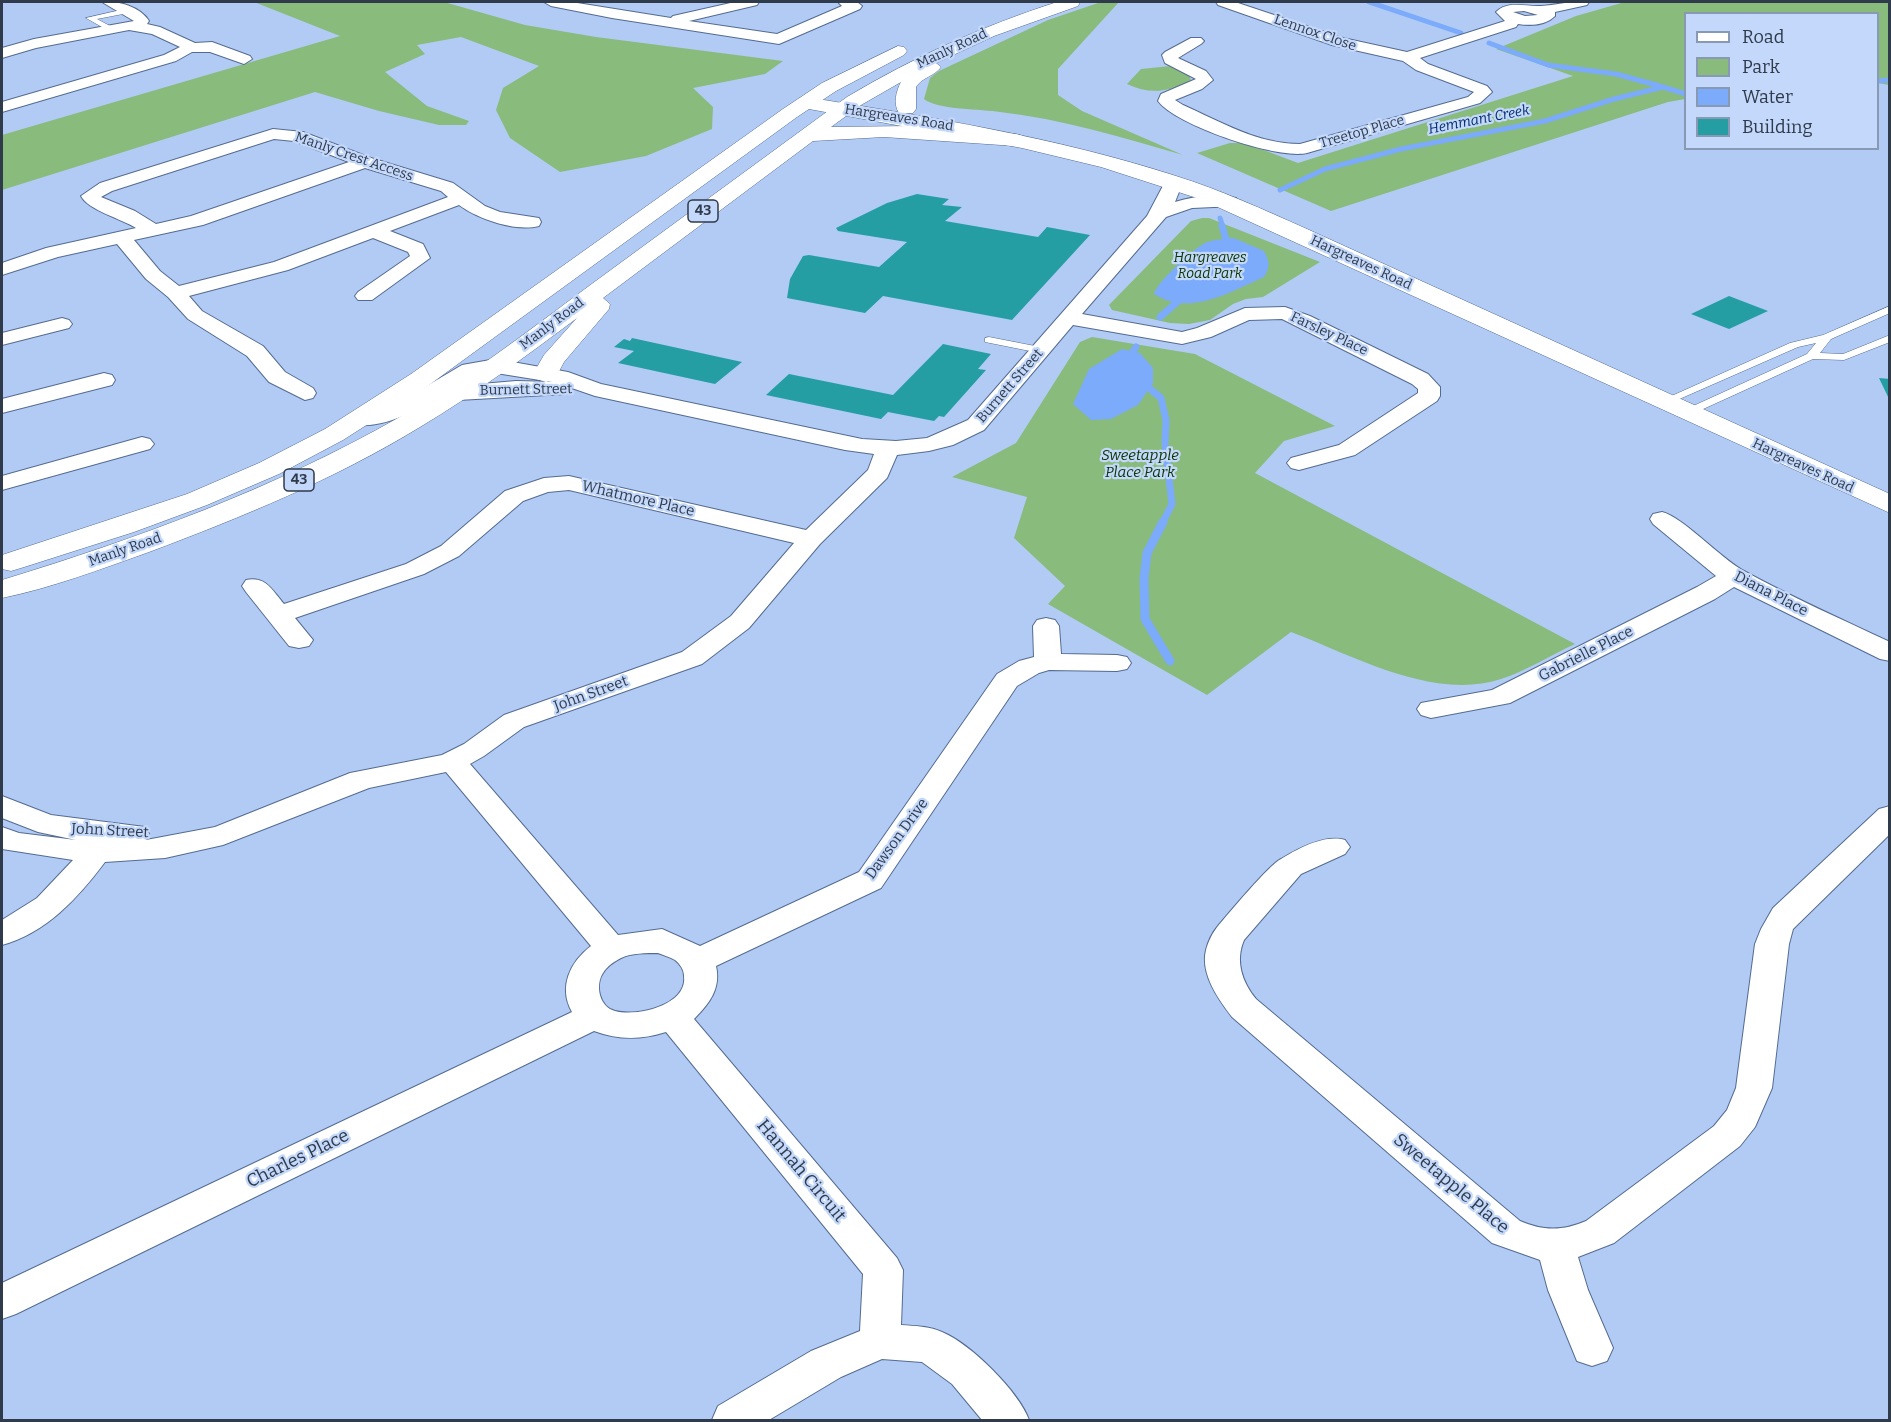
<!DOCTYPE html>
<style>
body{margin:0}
#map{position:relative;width:1891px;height:1422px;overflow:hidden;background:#b1cbf5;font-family:Bitter,serif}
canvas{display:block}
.frame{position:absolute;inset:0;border:3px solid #2f3a4a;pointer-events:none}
.legend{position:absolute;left:1684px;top:12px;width:195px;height:138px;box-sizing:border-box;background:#c3d8fa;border:2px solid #8899b4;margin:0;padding:8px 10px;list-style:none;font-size:18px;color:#2f3a4a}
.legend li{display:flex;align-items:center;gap:12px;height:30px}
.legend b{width:30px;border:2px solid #8899b4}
</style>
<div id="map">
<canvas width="1891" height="1422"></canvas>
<div class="frame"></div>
<ul class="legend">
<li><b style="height:8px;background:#fff"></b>Road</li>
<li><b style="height:16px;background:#89bb7d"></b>Park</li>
<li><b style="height:16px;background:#7babfa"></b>Water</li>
<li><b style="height:16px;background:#259ea3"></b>Building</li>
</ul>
</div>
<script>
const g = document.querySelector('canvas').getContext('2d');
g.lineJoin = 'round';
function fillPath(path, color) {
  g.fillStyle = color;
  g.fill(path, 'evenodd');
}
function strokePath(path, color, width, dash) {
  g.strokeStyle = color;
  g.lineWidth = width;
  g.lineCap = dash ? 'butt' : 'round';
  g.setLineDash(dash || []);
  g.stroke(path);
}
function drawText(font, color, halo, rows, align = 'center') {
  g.font = font + ' Bitter,serif';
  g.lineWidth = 4.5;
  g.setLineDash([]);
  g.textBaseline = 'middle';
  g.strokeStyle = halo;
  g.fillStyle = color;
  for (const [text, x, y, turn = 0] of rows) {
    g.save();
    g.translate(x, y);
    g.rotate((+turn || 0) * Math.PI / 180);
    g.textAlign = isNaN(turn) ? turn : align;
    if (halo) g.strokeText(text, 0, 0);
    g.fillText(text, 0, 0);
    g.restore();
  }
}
fillPath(new Path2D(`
 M254,2H444L525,25L596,37L783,61L765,74L693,88L713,107L712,129L646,156L560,172L510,138L496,110L503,88L539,66L461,37L417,45L425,54L385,72L427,106L469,121L466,125H439L379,111L315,92L2,190V135L340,36Z
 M1101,2H1119L1058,69V95L1082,111L1183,155C1123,138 1063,119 1000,112C983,109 937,110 924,99L930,78L939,71L1048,20Z
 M1625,2H1889V85L1878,83V14H1686L1685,99L1668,102L1331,211L1197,153L1230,143H1245L1298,163L1573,76L1496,49L1576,16Z
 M1171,66L1189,75L1191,80C1170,92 1150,95 1127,84L1141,69Z
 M1202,218H1209L1320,262L1263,297L1246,299L1233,304L1210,320L1189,324L1170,323L1112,310L1109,305L1191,221Z
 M1092,337L1195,354L1335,426L1284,441L1255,473L1575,644C1551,655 1526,671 1501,679C1433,701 1354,656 1291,632L1207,695L1048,604L1065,586L1014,538L1027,497L952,477L1016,443L1080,342Z`), '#89bb7d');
fillPath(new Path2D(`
 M1234,238L1264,251C1269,261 1271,266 1264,277C1230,292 1190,317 1154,294C1157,282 1193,249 1205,243C1214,239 1224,239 1234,238Z
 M1122,349L1140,353L1153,368V383L1138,405L1111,419L1091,420L1073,404L1089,369Z`), '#7babfa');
strokePath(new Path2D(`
 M1369,2L1461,33
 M1489,43L1548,65L1616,74L1660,86
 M1878,81L1890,80
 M1280,190L1325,169L1401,149L1545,121L1614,99L1663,87L1686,94
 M1220,218L1223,227`), '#7babfa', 5);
strokePath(new Path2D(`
 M1222,226L1227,242L1225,249
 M1160,317L1183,297
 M1127,360L1136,347
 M1141,381L1161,398L1166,420L1165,443L1172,504L1162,524`), '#7babfa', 7);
strokePath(new Path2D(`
 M1163,522L1147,553L1144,579L1145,619L1170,661`), '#7babfa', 9);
fillPath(new Path2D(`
 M917,194L949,199L942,205L962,207L945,221L1038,237L1047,227L1090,235L1012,320L883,296L865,313L787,298L790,279L803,256L809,255L879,267L907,242L838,231L836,228L887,203Z
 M1729,296L1768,311L1729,329L1691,314Z
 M632,338L742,362L715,384L618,363L634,351L614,347L624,339L630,341Z
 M943,344L991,354L978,369L986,370L944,417L939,416L934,421L888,412L881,419L766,395L789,374L893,395Z
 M1879,378L1890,379V401Z`), '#259ea3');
const lane = new Path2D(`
 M125,9H128V13L97,19L112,27L113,29L109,31L86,18Z
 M1890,306V313L1831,339L1820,353L1843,354L1890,335V342L1844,360L1813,359L1690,415H1682L1680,412L1807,354L1816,343L1798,347L1668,404H1660L1658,402L1790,343L1823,335Z
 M989,337L1040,347L1046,350L1040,353L985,342V338Z`);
const street = new Path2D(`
 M102,2C117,0 141,7 149,21L147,24L160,27L195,43L212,42L250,56L252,59L244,64L210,52H192L176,61L2,112V102L164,55L180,47L152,34L129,30L36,48L2,58V48L34,39L134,21Z
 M544,2H571L671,18L673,16L735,2H759L757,5L689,21L777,34L842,6L838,2H857L862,6L860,9L779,44L612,18L551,6Z
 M1216,2H1235L1343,38L1407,52L1505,21L1496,12C1509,0 1524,7 1541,6C1558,5 1573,0 1589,2L1587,5L1555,12V16C1546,25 1531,26 1518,24L1516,27L1420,58L1428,64L1487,86L1492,92L1480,103L1307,153C1278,160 1175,125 1158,101L1161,94L1196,79L1165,63L1162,55L1165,52L1191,38H1201L1204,41L1201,44L1178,58L1206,71L1213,80L1202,89L1175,100L1183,105C1221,122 1258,144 1300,144L1468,97L1474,92L1416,70L1403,61L1332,45L1218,5ZM1524,11L1538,15L1525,16L1513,12Z
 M273,129L303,132L371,158L453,183L485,206L500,212L539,218L541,222L539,226C515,232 478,219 459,205L390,231L423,244L430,258L372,300H358L355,296L358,292L410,256L408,252L373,238L288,270L189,296L202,311L263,346L285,372L313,388L316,393L313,398L305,400L269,382L247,356L188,319L168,297L146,279L117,244L58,257L2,275V263L46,248L136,228C122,219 88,210 81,196L100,183ZM274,139L294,141L349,162L191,216L156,224L135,211L101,197L112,191ZM365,168L441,191L448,197L274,262L179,286L160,271L134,240L203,225Z
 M1174,177L1180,178L1183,182L1175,202C1193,196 1217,194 1236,198L1238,202L1236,206L1192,208L1166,217L1082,314L1182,332L1197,328L1245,308L1285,307L1310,316L1428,374L1440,387V396L1437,401L1355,455L1299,470L1291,468L1287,463L1291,458L1339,445L1418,393V389L1412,384L1282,319L1249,320L1211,337L1182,344L1073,325L984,430L953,445L929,451L897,455L887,478L820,544L749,628L702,664L524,727L484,756L470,764L618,935L662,929L700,946L859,872L997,674L1019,661L1034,657L1033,626L1037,620L1046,618L1055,620L1059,626L1061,654L1117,655L1127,657L1131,663L1127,669L1117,671L1049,670L1039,673L1017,686L881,888L716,966C721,988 710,1003 694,1019L897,1258L903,1270L901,1325C915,1326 929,1326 942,1332C971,1344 1019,1392 1029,1420H982L952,1384L922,1362L882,1359L841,1377L769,1420H712L718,1406L811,1351L860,1331L863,1274L666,1032C641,1040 618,1040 594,1031L16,1314L2,1319V1283L572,1012C558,987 570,962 591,946L446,772L369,788L223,845L165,858L105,862C78,898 46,933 2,945V920L37,898L73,860L2,849V827L19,833L76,840L38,832L2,818V796L51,815L145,827L149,834L146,840L215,827L350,773L442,755L464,744L504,715L682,652L731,616L794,543L569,490L548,492L523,501L459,556L424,574L295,618L313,640L309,646L299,648L289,646L246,592L242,586L246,580C266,576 272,590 284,604L406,564L441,546L505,491L544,478L569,476L806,530L868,470L874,454L845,450L595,396L566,386L568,389L565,394L458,400L450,398L447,393C422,407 383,431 353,424L350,419L353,414L393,406L462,365L496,359L568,372L601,384L862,439L896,441L927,438L968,420L1147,216L1165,182L1168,178ZM496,373L552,382L516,381L458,386L476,376ZM658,953C663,955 670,957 675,960C680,964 684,970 684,976C688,1005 637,1017 615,1011C599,1007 595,985 603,973C607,966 615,961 621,958C632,953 646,953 658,953Z
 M62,318L69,320L72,324L69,328L2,345V333Z
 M104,373L112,375L115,380L112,385L2,413V399Z
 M142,437L150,439L154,444L150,449L2,490V476Z
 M1662,512C1683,517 1720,558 1744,571C1791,597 1841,619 1890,642V661L1880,659L1734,587L1715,599L1510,703L1431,718L1421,715L1417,709L1421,703L1492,690L1697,587L1716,576L1653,524L1650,519L1653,514Z
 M1890,806V834L1793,929L1789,944L1772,1088L1755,1127L1740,1146L1614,1243L1578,1257L1588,1290L1613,1348L1607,1361L1592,1366L1577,1361L1548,1290L1540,1260L1492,1243L1232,1017C1219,1000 1200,974 1206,950C1208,942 1213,932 1218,926C1229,913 1269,865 1281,859C1299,848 1325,834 1345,840L1350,847L1345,854L1301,874L1244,940C1235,961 1242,982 1256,999L1520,1221C1543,1231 1563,1231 1586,1221L1714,1126L1727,1110L1736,1088L1755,944L1761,929L1773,908L1879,809Z`);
const secondary = new Path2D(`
 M805,97C930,117 1055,137 1176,176C1221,190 1264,210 1307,229L1890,494V513L1200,199L1101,167L1022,148L798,107L795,103L798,99Z`);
const primary = new Path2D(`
 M1057,2H1080L1078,6L994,36L936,63L941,67C935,76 922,77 916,87V109L913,113H899C893,104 896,91 901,82L861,105L831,127L911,126L1016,134L1023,136L1026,140L1023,144L1016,146L884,137L813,141L603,298L610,304L609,309L564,362L555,379L546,382L537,379L533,374L544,355L577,318C526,356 475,394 420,427C335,479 242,517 149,552C101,569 51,588 2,598V580C139,538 273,489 398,418C465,380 527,332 589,286C675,223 761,160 847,97C914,57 983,26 1057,2Z
 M898,46L904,47L907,51L904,55L836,91L797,117L429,385L343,440L279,474L207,505L134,532L21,568L11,571L2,569V555L187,494L259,463L325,429L411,374L783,109L822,83Z`);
strokePath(lane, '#546b91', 1);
strokePath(street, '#546b91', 2);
strokePath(secondary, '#546b91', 1);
strokePath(primary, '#546b91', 1);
fillPath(lane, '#fff');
fillPath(street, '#fff');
fillPath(secondary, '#fff');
fillPath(primary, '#fff');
drawText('14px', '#2f3a4a', '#c3d8fa', [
 ["Lennox Close",1315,33,19],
 ["Manly Road",952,49,-25],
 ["Hargreaves Road",899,118,9],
 ["Treetop Place",1362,132,-16],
 ["Manly Crest Access",354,157,19],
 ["Hargreaves Road",1361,263,25],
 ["Manly Road",552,324,-37],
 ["Farsley Place",1329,334,25],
 ["Burnett Street",1010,386,-49],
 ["Burnett Street",526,390,-1],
 ["Hargreaves Road",1803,466,25],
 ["Manly Road",125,550,-19]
]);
drawText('italic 14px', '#012b6e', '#c3d8fa', [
 ["Hemmant Creek",1479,120,-11]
]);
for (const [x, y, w] of [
 [703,211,30],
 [299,480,30]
]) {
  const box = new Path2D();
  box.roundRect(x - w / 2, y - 11, w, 22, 4.5);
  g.fillStyle = '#c3d8fa';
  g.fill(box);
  strokePath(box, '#2f3a4a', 1.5);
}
drawText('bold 14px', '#2f3a4a', null, [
 ["43",703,211],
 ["43",299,480]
]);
drawText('italic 14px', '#0a3500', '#c3d8fa', [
 ["Hargreaves",1210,258],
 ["Road Park",1210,274]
]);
drawText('italic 15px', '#0a3500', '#c3d8fa', [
 ["Sweetapple",1140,456],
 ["Place Park",1140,473]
]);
drawText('15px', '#2f3a4a', '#c3d8fa', [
 ["Whatmore Place",638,499,13],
 ["Diana Place",1771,594,27],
 ["Gabrielle Place",1586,654,-27],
 ["John Street",591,694,-20],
 ["John Street",110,831,3],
 ["Dawson Drive",897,839,-54]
]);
drawText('18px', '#2f3a4a', '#c3d8fa', [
 ["Charles Place",298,1159,-26],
 ["Hannah Circuit",801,1171,50],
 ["Sweetapple Place",1451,1184,40]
]);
</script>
